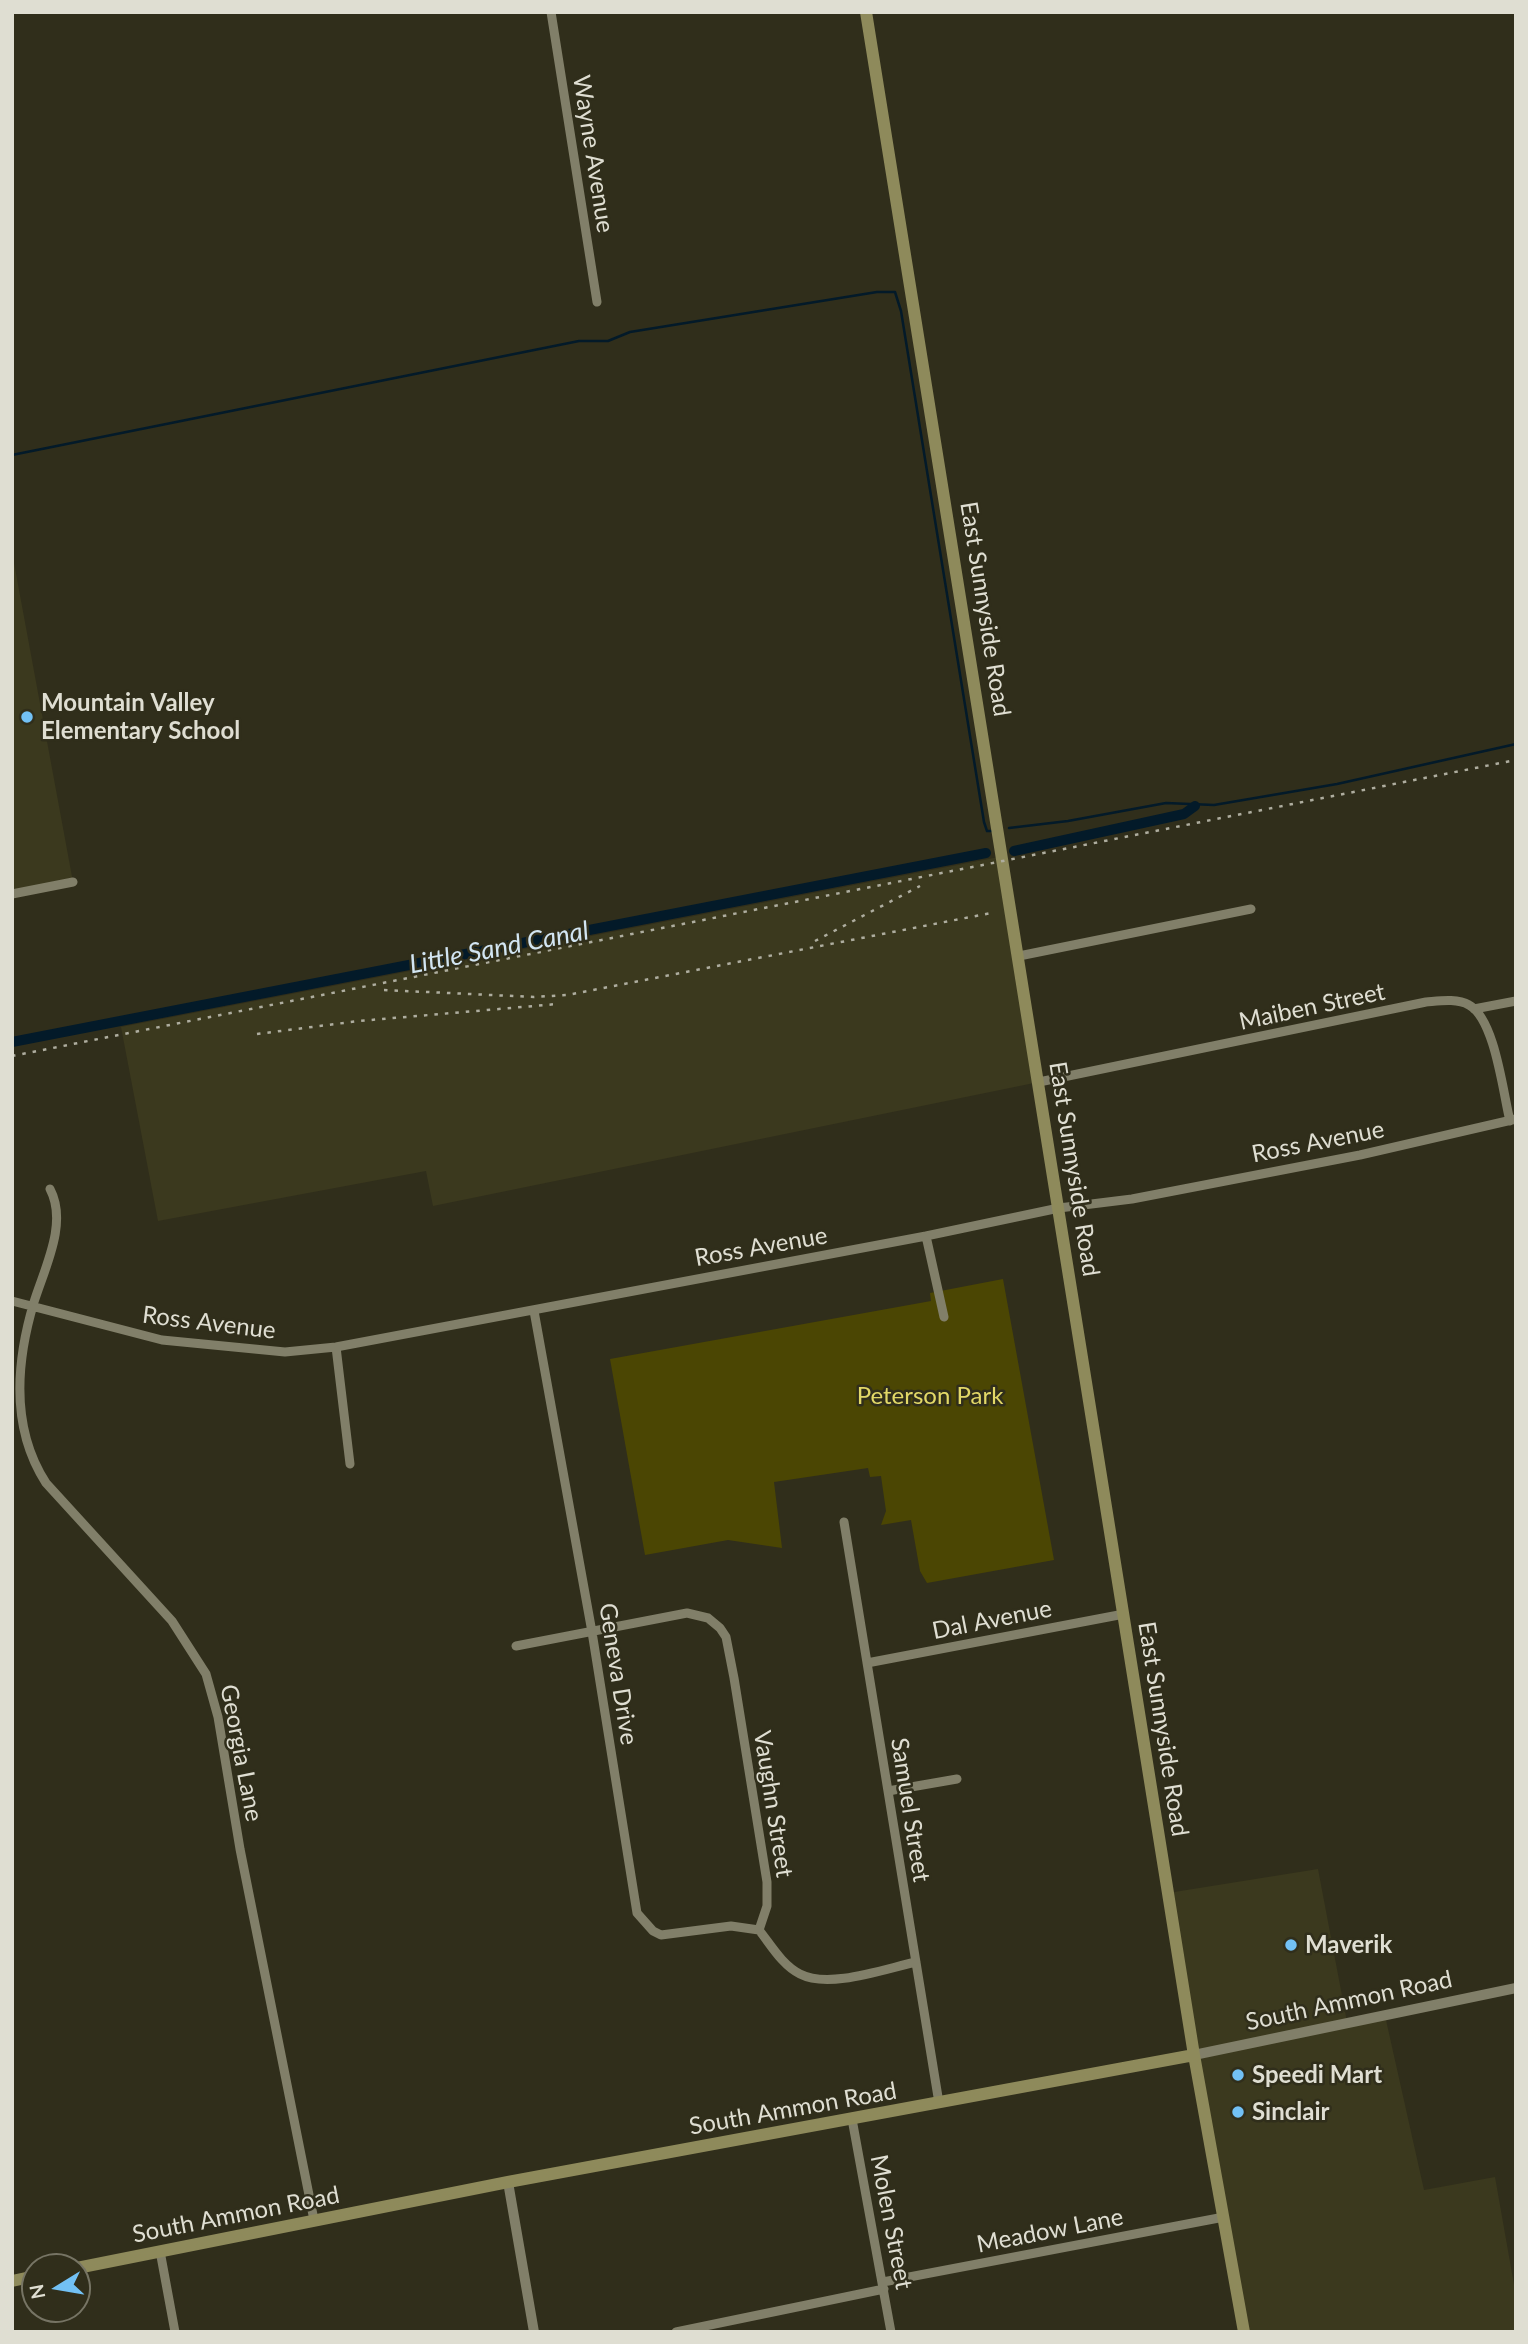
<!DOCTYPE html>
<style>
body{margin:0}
#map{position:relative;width:1528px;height:2344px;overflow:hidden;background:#302e1b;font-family:Lato,sans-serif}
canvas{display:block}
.frame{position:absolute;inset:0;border:14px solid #dfded2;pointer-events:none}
.north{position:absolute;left:21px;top:2253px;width:70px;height:70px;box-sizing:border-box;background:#302e1b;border:2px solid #767464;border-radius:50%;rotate:259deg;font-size:19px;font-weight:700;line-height:28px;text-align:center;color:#dfded2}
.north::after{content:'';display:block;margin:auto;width:24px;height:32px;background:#72c1f5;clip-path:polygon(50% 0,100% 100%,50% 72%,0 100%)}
</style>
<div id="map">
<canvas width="1528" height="2344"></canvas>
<div class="frame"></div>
<div class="north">N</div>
</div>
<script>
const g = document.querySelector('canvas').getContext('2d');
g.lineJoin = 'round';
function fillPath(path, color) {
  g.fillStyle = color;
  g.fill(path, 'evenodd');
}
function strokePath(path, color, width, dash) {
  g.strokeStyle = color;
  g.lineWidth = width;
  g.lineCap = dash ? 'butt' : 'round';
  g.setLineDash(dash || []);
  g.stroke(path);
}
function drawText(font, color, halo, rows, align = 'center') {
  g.font = font + ' Lato,sans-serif';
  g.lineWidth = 5;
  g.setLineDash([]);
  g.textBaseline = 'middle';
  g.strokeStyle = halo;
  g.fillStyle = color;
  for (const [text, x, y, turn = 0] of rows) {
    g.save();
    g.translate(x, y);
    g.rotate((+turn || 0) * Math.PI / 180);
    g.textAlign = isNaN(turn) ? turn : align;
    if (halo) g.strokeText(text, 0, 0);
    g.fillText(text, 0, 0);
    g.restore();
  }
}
fillPath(new Path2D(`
 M12,552L73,882L12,894Z
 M1004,856L1039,1082L433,1206L426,1171L158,1221L121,1027Z
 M1318,1869L1347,2022L1386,2020L1424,2190L1495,2177L1516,2296V2332H1244L1168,1893Z`), '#3b391e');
fillPath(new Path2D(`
 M1003,1279L1054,1560L927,1583L920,1571L911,1520L881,1525L886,1511L881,1476L870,1477L868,1468L774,1482L782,1548L728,1540L645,1555L610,1359L931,1301L930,1293Z`), '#4b4603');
strokePath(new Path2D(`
 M12,455L579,341H608L630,332L877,292H895L901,311L984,822L987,831H991
 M1009,828L1068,821L1166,803L1214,805L1337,784L1516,744`), '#031a29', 2.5);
strokePath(new Path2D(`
 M1014,851L1184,814L1195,806
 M12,1042L986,853`), '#031a29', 10);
strokePath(new Path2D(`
 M551,12L597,302
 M12,894L73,882
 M1019,956L1251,909
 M1474,1009L1516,1001
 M1039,1082L1426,1002C1439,1001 1457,998 1469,1005C1495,1019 1503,1093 1510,1121
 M50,1189C68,1223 45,1267 34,1302C16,1362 11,1429 46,1483L172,1621L206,1674L218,1717L240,1849L314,2220
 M926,1236L944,1317
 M12,1301L162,1340L285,1352L336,1347L926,1236L1059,1208L1132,1199L1360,1155L1516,1119
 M534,1311L592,1632L637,1913L653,1931L661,1935L731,1926L759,1930
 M336,1347L350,1464
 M844,1522L939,2103
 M516,1646L687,1613L708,1618L720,1628L726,1637L734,1678L767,1882V1906L759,1930C771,1945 782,1965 800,1974C829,1989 884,1969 916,1962
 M867,1663L1124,1614
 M888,1791L957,1779
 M852,2119L891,2332
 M160,2251L175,2332
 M883,2282L1224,2217
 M676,2332L884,2289`), '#817f69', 9);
strokePath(new Path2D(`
 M1194,2055L1516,1988
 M508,2182L534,2332`), '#817f69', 10);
strokePath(new Path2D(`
 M866,12L1194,2055L1244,2332
 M77,2268L508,2182L1194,2055
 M12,2281L35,2276`), '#8e8a5b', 12);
strokePath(new Path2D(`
 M815,941L920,886
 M384,990L534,997L567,995L991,913
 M257,1034L359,1021L557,1004
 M12,1056L1516,760`), '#aead9f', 2.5, [3.5, 7]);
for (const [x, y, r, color] of [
 [27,717,7,"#72c1f5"],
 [1291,1945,7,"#72c1f5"],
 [1238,2075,7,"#72c1f5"],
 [1238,2112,7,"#72c1f5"]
]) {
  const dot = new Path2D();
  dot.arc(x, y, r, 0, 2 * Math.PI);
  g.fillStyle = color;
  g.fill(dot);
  strokePath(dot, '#302e1b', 2.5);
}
drawText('24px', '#dfded2', '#302e1b', [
 ["Wayne Avenue",593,154,81],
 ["East Sunnyside Road",985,609,81],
 ["Maiben Street",1312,1007,-12],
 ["Ross Avenue",1318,1142,-11],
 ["East Sunnyside Road",1074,1169,81],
 ["Ross Avenue",761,1247,-10],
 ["Ross Avenue",209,1323,7],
 ["Dal Avenue",992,1620,-11],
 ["Geneva Drive",618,1674,81],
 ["East Sunnyside Road",1163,1729,81],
 ["Georgia Lane",241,1753,79],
 ["Vaughn Street",773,1804,81],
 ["Samuel Street",910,1810,81],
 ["South Ammon Road",1349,2001,-12],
 ["South Ammon Road",793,2109,-10],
 ["South Ammon Road",236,2215,-11],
 ["Molen Street",891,2222,79],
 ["Meadow Lane",1050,2231,-11]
]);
drawText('bold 24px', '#dfded2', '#302e1b', [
 ["Mountain Valley",41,703],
 ["Elementary School",41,731],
 ["Maverik",1305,1945],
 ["Speedi Mart",1252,2075],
 ["Sinclair",1252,2112]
], 'left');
drawText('24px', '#e2d867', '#302e1b', [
 ["Peterson Park",930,1396]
]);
drawText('italic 26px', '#d2e5f2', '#302e1b', [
 ["Little Sand Canal",499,948,-11]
]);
</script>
